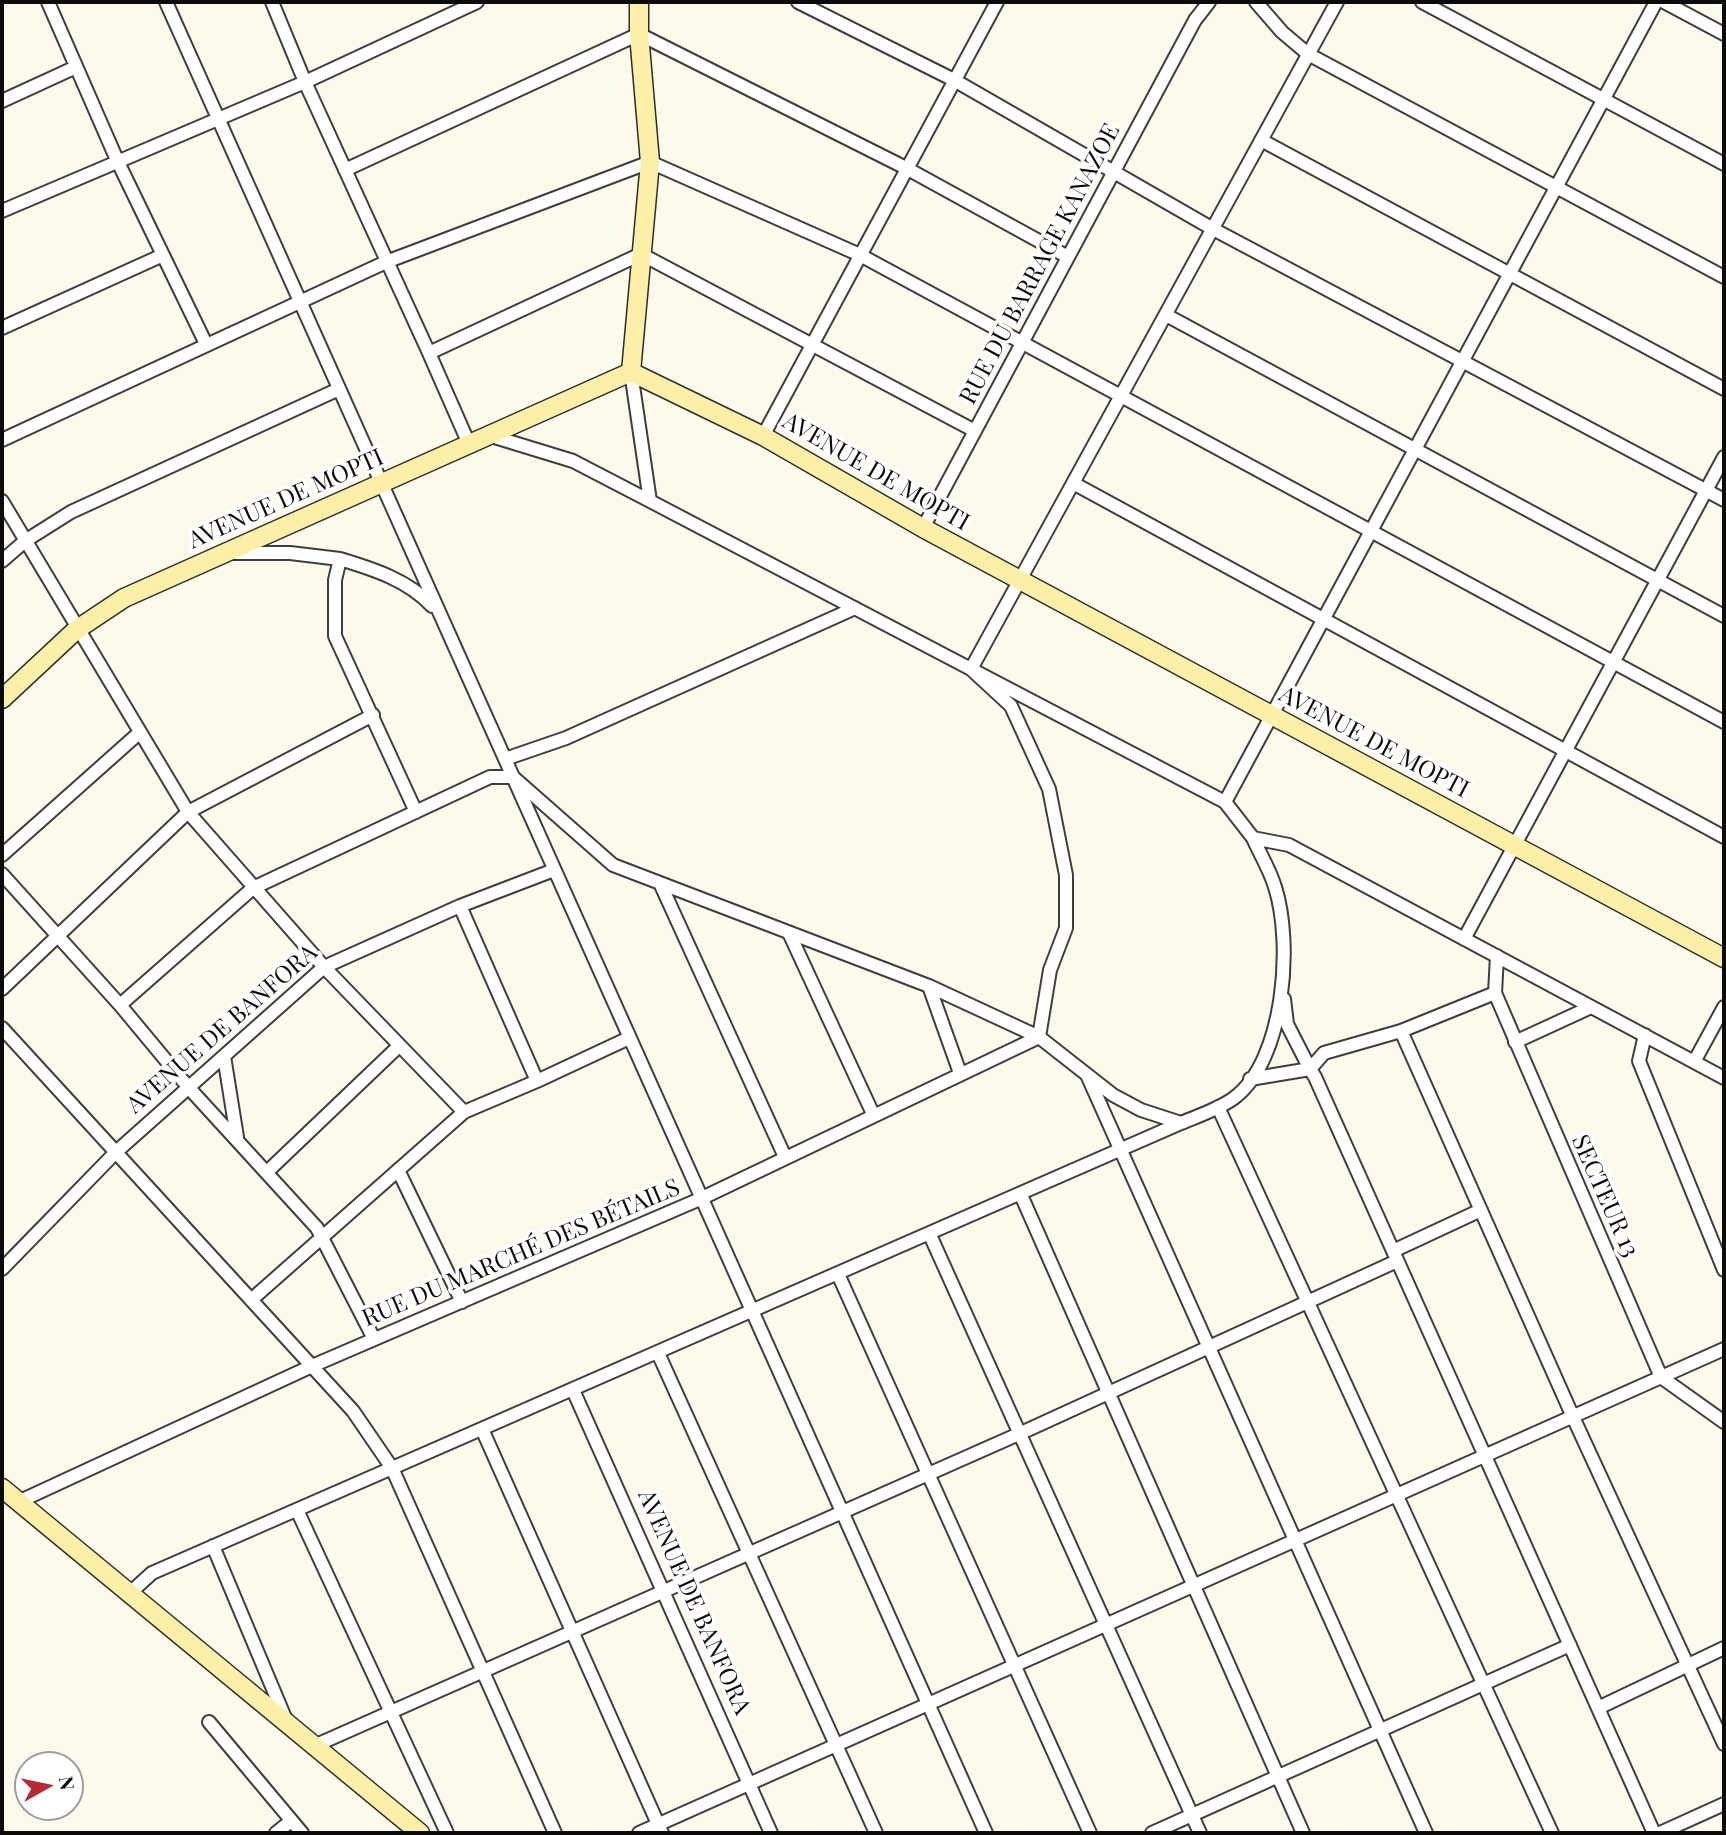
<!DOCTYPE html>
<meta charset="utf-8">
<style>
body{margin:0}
#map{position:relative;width:1726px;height:1835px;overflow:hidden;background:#fefaeb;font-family:"Playfair Display",serif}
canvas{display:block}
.frame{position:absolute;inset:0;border:4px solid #0b0b0b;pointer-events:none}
.north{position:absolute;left:14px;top:1751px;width:70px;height:70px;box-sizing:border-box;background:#fff;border:2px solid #9d9d9d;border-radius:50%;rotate:81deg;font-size:19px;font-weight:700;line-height:28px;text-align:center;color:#0b0b0b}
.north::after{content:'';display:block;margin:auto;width:24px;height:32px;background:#b62935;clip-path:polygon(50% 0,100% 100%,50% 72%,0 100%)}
</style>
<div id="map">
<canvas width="1726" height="1835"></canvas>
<div class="frame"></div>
<div class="north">N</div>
</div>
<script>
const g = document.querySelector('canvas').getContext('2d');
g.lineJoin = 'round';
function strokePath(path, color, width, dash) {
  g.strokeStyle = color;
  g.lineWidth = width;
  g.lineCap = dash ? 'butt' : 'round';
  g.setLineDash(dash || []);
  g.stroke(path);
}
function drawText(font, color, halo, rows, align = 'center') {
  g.font = font + ' "Playfair Display",serif';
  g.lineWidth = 7;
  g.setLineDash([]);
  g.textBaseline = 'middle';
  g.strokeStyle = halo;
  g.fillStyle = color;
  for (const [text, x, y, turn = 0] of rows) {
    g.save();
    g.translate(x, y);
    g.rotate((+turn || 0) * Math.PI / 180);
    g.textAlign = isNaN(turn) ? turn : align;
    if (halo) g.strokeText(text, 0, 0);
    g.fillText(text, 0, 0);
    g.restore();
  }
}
const street = new Path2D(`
 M48,2L117,160L206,344
 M166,2L986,1833
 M272,2L305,82L477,2
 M798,2L954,80L1213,229L1724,500
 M1256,2L1282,32L1308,54L1724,277
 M1422,2L1724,164
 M1664,2L1724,34
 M2,101L76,67
 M1261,140L1724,389
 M345,170L639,34L906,168L1068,257
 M2,211L305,82L429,353
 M1166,315L1724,616
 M2,328L163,255
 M631,372L650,501L1225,802L1253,838
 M488,435L573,461L650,501
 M763,436L997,2
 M2,440L386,262L650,162L860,255L1724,722
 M469,444L429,353L641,254L975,431
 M1073,483L1724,837
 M2,501L188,812L324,967L464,1112
 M923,528L1195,20L1209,2
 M232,553H290L340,559
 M2,561L25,541L71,512L339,389
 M505,759L566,738L855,608
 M1225,802L1656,2
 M416,812L335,636V580L340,559C373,569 408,580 432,606
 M2,855L139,733
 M2,874L120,1005L189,1088L317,1228L374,1339
 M660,883L785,1157
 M460,906L537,1081L629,1038
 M790,935L873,1114
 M1464,939L1724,457
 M1497,956L1495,993L1661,1377L1724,1422
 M929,986L960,1073
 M2,989L188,812L373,715
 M1495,993L1401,1031L1573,1417L1724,1744
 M1284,999L1287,1024L1310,1069L1324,1053L1401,1031
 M120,1005L253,888L490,777H513L613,865L929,986L1039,1037L1113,1095L1141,1110L1181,1123C1198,1116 1219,1109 1234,1098C1285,1060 1293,943 1275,887C1270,870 1260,854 1253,838L1289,845L1724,1078
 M2,1028L353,1411L392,1468L555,1833
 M1645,1035L1639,1061L1724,1270
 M1515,1042L1591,1007
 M224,1056L237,1137
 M1694,1062L1724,1007
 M1088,1077L1426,1833
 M1250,1079L1310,1069L1315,1077L1654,1833
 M1218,1107L1552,1833
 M398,1170L462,1302
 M268,1171L399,1046
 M1021,1195L1303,1833
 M930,1235L1200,1833
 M1393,1251L1481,1210
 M2,1269L116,1152L324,967L460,906L554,870
 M838,1274L1090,1833
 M251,1300L464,1112L537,1081
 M658,1353L876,1833
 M573,1390L771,1833
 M482,1429L662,1833
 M18,1502L312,1366L700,1199L1039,1037L1050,970L1066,928V875L1049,789L1011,706L971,669L1337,2
 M297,1510L447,1833
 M213,1546L286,1720
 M130,1593L152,1573L1181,1123
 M1598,1708L1724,1648
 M209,1722L302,1833
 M314,1746L1021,1433L1397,1261
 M276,1833L291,1821
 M639,1833L1724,1349
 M1152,1833L1570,1645
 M1660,1833L1724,1804`);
const secondary = new Path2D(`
 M631,372L650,162L639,34V2
 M2,699L76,630L124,598L631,372L763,436L923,528L1724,958
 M2,1488L420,1833`);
strokePath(street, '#3e3e3e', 16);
strokePath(secondary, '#2d2d2d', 21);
strokePath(street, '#fff', 12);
strokePath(secondary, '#fcf0a8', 18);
drawText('24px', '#0b0b0b', '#fff', [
 ["RUE DU BARRAGE KANAZOE",1040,264,-62],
 ["AVENUE DE MOPTI",876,472,30],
 ["AVENUE DE MOPTI",286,499,-24],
 ["AVENUE DE MOPTI",1374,742,28],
 ["AVENUE DE BANFORA",222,1029,-41],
 ["SECTEUR 13",1605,1196,66],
 ["RUE DU MARCHÉ DES BÉTAILS",521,1253,-23],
 ["AVENUE DE BANFORA",694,1602,66]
]);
</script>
